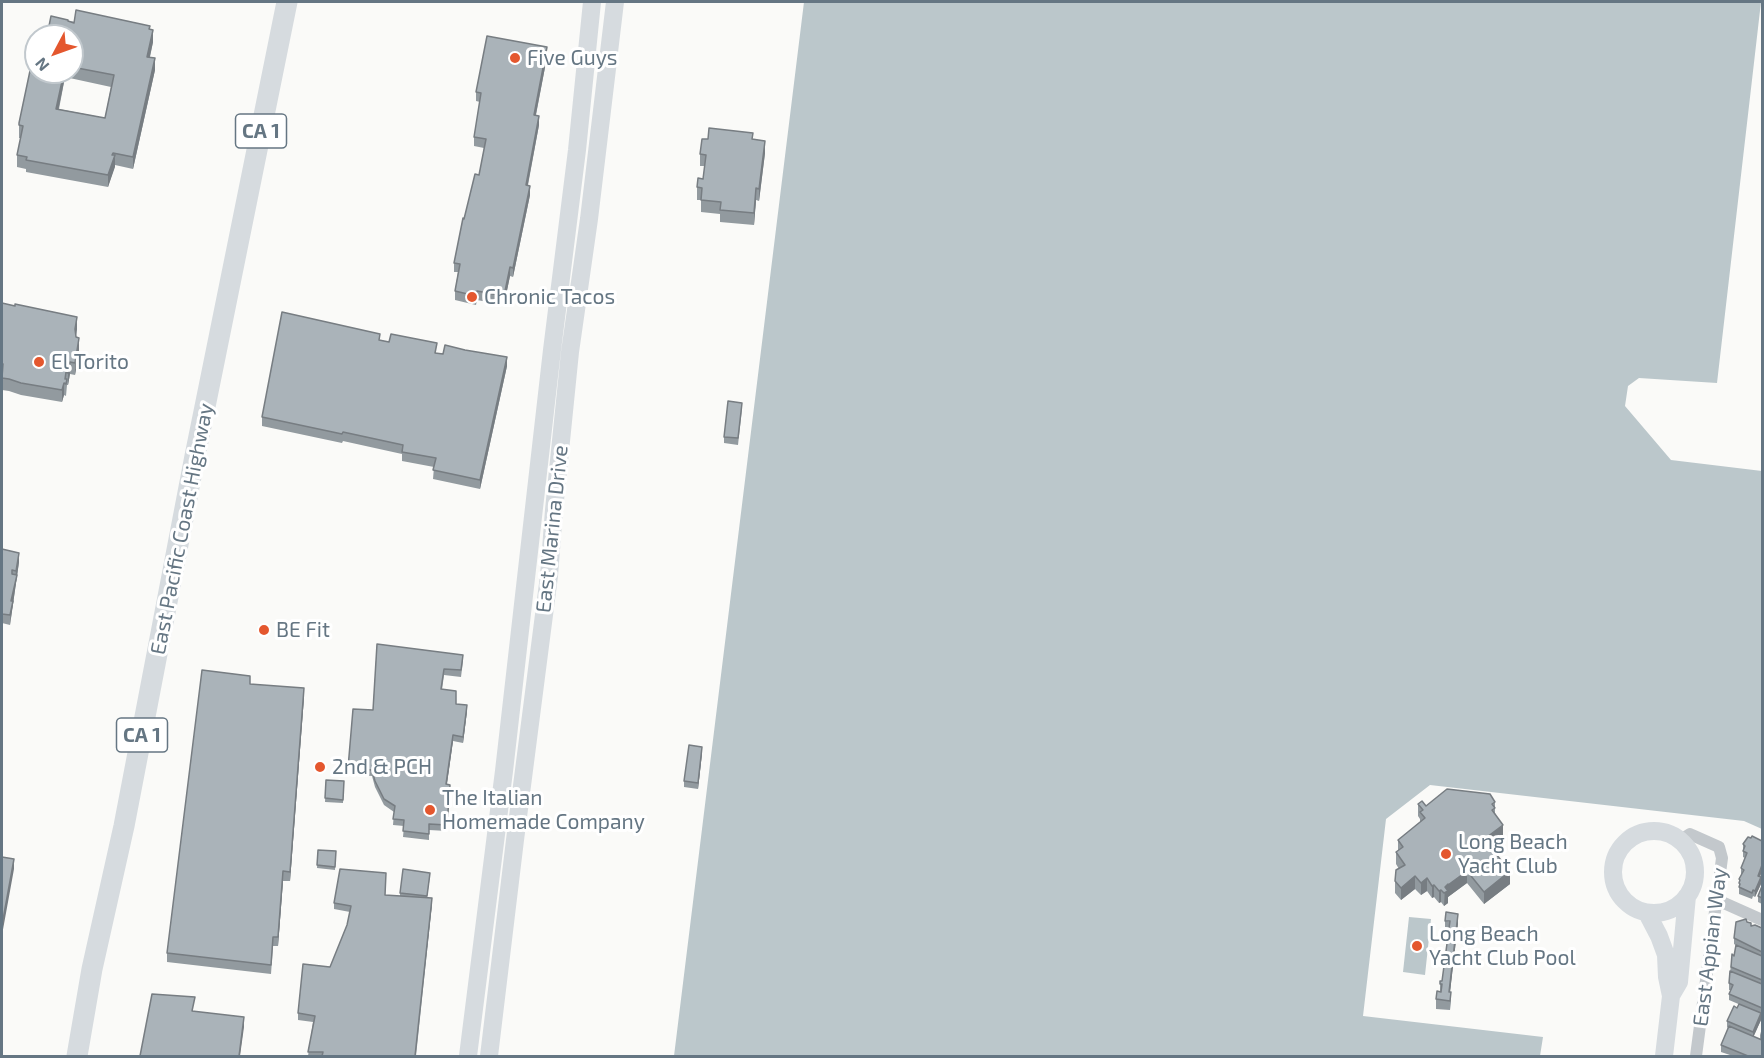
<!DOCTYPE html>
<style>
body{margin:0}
#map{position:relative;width:1764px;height:1058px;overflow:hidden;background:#fafaf8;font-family:"Exo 2",sans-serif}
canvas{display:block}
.frame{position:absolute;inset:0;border:3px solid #657683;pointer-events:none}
.north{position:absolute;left:24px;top:24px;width:60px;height:60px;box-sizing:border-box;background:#fff;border:2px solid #c1c8cd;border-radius:50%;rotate:229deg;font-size:16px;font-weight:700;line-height:24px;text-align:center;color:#657683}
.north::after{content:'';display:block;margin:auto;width:21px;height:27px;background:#e4572e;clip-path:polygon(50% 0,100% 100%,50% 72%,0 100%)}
</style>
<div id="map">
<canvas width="1764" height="1058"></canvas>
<div class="frame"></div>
<div class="north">N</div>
</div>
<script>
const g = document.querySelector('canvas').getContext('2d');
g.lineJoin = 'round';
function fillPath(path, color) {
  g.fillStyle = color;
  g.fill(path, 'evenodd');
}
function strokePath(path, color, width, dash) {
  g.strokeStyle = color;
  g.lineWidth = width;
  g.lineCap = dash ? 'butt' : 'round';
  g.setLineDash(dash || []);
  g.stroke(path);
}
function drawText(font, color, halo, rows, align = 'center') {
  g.font = font + ' "Exo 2",sans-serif';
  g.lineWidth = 6;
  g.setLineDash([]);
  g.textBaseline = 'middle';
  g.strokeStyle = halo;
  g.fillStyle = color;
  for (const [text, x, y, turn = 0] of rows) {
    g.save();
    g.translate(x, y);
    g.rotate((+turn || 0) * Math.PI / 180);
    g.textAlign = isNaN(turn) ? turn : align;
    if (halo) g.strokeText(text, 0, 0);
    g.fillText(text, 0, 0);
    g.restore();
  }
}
fillPath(new Path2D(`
 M804,2H1761L1717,383L1639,378L1628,386L1625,406L1671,460L1762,471V829L1744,821L1430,785L1386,819L1363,1016L1543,1037L1540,1056H674Z
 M1409,917L1431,919L1425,975L1403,972Z`), '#bbc7cb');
strokePath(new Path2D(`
 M1679,841L1690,834L1692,835L1719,847L1722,858L1696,1056
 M1715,899L1762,920`), '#c3c8cc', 12);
strokePath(new Path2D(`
 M1613 872a41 41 0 1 1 82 0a41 41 0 1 1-82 0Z
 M1647,913L1659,936L1666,955L1667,977L1671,996L1664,1056
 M1672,994L1679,982L1687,896
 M468,1056L504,771L552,350L577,150L592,2
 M489,1056L515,840L549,576L554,510L570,352L589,219L615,2`), '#d6dbdf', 18);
strokePath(new Path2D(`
 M77,1056L92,969L124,826L195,456L287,2`), '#d6dbdf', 21);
fillPath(new Path2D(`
 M68,21L150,29L153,42L150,57L155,70L133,169L115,165L108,187L26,172V169L17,167V155L21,138H19V123L36,72H72V36ZM65,77L111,87L105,118L59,109Z
 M547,57L536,115L539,125L528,185L530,195L513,277L510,276L504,305L477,300L476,305L455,300V291L458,272H454V263L464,219L479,175L484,148L474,146V137L480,102L476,101V92Z
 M753,139L765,153L759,201L756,200L754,225L720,222V214L701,212V200H697V187L703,179L705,166H700V154Z
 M2,303L77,329L76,336L79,350L75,375L70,374L68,385H67L66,396L64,395L62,402L21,395L9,391L2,390Z
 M380,340L437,353L507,366L480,489L433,479L434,467L402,461V454L343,441L342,443L262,426V417Z
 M742,409L738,445L724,443V437Z
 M2,549L19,562L10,625L2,623Z
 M377,644L463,661L461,677L444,675L442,690L456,704L467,711L463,743L453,741L447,784L450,791L447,831L429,830V840L403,837L404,826L393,825L394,812L384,805L375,787L372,776L348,774V768L373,710Z
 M250,684L304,697L290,881H283L278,946H273L271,974L167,962V953Z
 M702,753L698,789L684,787V781Z
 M326,780L344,781L343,803L325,802Z
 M1495,802V813L1503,837L1493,844L1494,852L1510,884L1484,904L1467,883L1448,897V903L1444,906L1441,902L1439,903L1434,897L1432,898L1427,891L1421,895L1415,889L1401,900L1395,893V881L1399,869L1396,864V852L1398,851V840L1420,822V819L1418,816V804L1426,806Z
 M1762,841V871L1760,877L1761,884L1755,897L1753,896L1752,899L1739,894V879L1741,875V868L1745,858L1743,857V844Z
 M318,850L336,851L335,870L317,868Z
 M430,876L427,898L432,904L416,1056H308L313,1022L298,1020V1013L330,967L347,925L350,912L334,909V903L386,879L385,895L400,896V893Z
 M1762,886V904L1758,902V896Z
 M1445,921L1458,923L1450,992L1451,1002L1450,1010L1436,1009V999L1440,991V981H1442L1449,930H1445Z
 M1747,922L1751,926L1762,928V1017V1014L1729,1000V994L1731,990H1729V983L1732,954L1734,956L1737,946L1734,944V938Z
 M1761,1020L1753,1037L1760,1039V1035L1762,1028V1056H1733L1721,1052V1045L1728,1028L1727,1027V1021Z`), '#929a9f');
fillPath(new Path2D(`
 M153,30V42L147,69V57Z
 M547,47V57L534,124V115Z
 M155,58V70L133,169V157Z
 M64,72H65V77L56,121V109Z
 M539,116V125L526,194V185Z
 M765,141V153L759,201V189Z
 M115,155V167L108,187V175Z
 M530,186V195L513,277V268Z
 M756,188V200L754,225V213Z
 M510,267V276L504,305V296Z
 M77,317V329L75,341V329Z
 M79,338V350L75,375V363Z
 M507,357V366L480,489V480Z
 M70,362V374L68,385V373Z
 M64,383V395L62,402V390Z
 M19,553V562L10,625L11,601Z
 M304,688V697L290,881V872Z
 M467,705V711L463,743V737Z
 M453,735V741L446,790V784Z
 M702,747V753L698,789V783Z
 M1503,825V837L1487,849V837Z
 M14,859V869L2,935V925Z
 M1762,865V871L1758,882V876Z
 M283,871V881L278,946V937Z
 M1467,871V883L1448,897V885Z
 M1510,871V884L1484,904V892Z
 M1415,876V889L1401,900V888Z
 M1761,877V884L1755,897V891Z
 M1427,878V891L1421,895V883Z
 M1448,884V903L1444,906L1445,887Z
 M1434,885V897L1432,898V886Z
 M1441,890V902L1439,903V891Z
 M432,898V904L415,1056Z
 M1458,914V923L1449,1001V992Z
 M1761,1013V1020L1753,1038V1032Z
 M244,1017V1027L240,1056H239Z`), '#777d82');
const building = new Path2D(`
 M76,10L150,26L149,29L153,30L147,57L155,58L133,157L113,153L112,155H115L108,175L26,160L27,157L17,155L23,126L19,125V123L35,47H36V72H64L56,109L105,118L114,75L72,67V36H47L51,16L68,20V21L74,23Z
 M487,36L547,47L534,115L539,116L526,185L530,186L513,268L510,267L504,296L477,291L476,296L455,291L460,264L454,263L463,218L464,219L475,174L479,175L486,139L474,137L481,93L476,92Z
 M709,128L753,133L752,139L765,141L759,189L756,188L754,213L720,210L721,202L701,200L702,188L697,187L698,178L703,179L706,155L700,154L702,139H708Z
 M2,303L15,306V304L77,317L75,329L76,337L79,338L75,363L70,362L68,373L66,372L65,379H67L66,384L64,383L62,390L21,383L9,379L2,378L3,364L2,363Z
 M282,312L380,334L379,340L389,342L391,334L437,343L435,353L443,354L445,345L465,350L507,357L480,480L433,470L436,458L402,452L403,445L343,432L342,434L262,417Z
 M728,401L742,403L738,438L724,437Z
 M2,549L19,553L16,571L12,570V574L17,575L11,601H13L10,615L2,614Z
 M377,644L463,655L461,670L444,669L441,689L456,691V704L467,705L463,737L453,735L446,784L450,785L447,825L429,824V834L403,831L404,820L393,819L395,806L384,799L375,781L372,770L348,768L353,709L373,710Z
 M202,670L250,676V684L304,688L290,872L283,871L278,937H273L271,965L167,953Z
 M689,745L702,747L698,783L684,781Z
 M326,780L344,781L343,800L325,798Z
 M1447,789L1490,794L1495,802L1492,804L1495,808L1492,810L1503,825L1487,837L1494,845L1491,848L1510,871L1484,892L1467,871L1448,885V884L1445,887L1448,891L1444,893L1441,890L1439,891L1434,885L1432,886L1427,878L1421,883L1415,876L1401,888L1395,881L1396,870L1405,865L1396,852L1403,847L1398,840L1425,818L1420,812L1423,810L1418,804L1422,801L1426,806Z
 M1752,836L1762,841V865L1758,876L1761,877L1755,891L1753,890L1752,893L1739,887L1740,884L1739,883L1740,880L1739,879L1744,870L1741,868L1747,853L1743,851L1745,846L1743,844L1748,837L1751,838Z
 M318,850L336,851L335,867L317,865Z
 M2,857L14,859L2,925Z
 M340,869L386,873L385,895L432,898L415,1056H322L323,1052H308L315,1016L298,1013L303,964L330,967L347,925L351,906L334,903Z
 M403,869L430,873L427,896L400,893Z
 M1762,886V898L1758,896Z
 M1446,912L1458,914L1449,992H1451L1450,1001L1436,999L1437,991L1441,992L1442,984H1440V981H1442L1450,921H1445Z
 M1746,919L1747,922L1751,923V926L1755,925L1762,928V952L1734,938L1736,922Z
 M1736,945L1762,956V980L1731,967L1732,954L1734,956Z
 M1730,971L1762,984V1008L1729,994L1733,985L1729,983Z
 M152,994L195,997L192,1011L244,1017L239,1056H140Z
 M1739,1004L1761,1013L1753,1032L1727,1021L1734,1006L1737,1008Z
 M1729,1026L1762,1040V1056H1748L1721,1045Z`);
fillPath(building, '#aab3b9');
strokePath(building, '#777d82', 1.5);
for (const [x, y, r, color] of [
 [515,58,6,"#e4572e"],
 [472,297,6,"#e4572e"],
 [39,362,6,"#e4572e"],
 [264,630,6,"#e4572e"],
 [320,767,6,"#e4572e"],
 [430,810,6,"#e4572e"],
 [1446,854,6,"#e4572e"],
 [1417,946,6,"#e4572e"]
]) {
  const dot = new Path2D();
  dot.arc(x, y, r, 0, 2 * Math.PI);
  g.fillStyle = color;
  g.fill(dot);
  strokePath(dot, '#fff', 2);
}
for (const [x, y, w] of [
 [261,131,51],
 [142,735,51]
]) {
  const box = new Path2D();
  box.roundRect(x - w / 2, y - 17, w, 34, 4.5);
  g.fillStyle = '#fff';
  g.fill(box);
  strokePath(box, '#657683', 1.5);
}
drawText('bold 20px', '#657683', null, [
 ["CA 1",261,131],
 ["CA 1",142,735]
]);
drawText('21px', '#657683', '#fff', [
 ["Five Guys",527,58],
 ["Chronic Tacos",484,297],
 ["El Torito",51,362],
 ["BE Fit",276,630],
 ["2nd & PCH",332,767],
 ["The Italian",442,798],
 ["Homemade Company",442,822],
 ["Long Beach",1458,842],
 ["Yacht Club",1458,866],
 ["Long Beach",1429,934],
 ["Yacht Club Pool",1429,958]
], 'left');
drawText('21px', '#657683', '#fff', [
 ["East Pacific Coast Highway",182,529,-79],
 ["East Marina Drive",552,529,-84],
 ["East Appian Way",1710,947,-83]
]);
</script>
